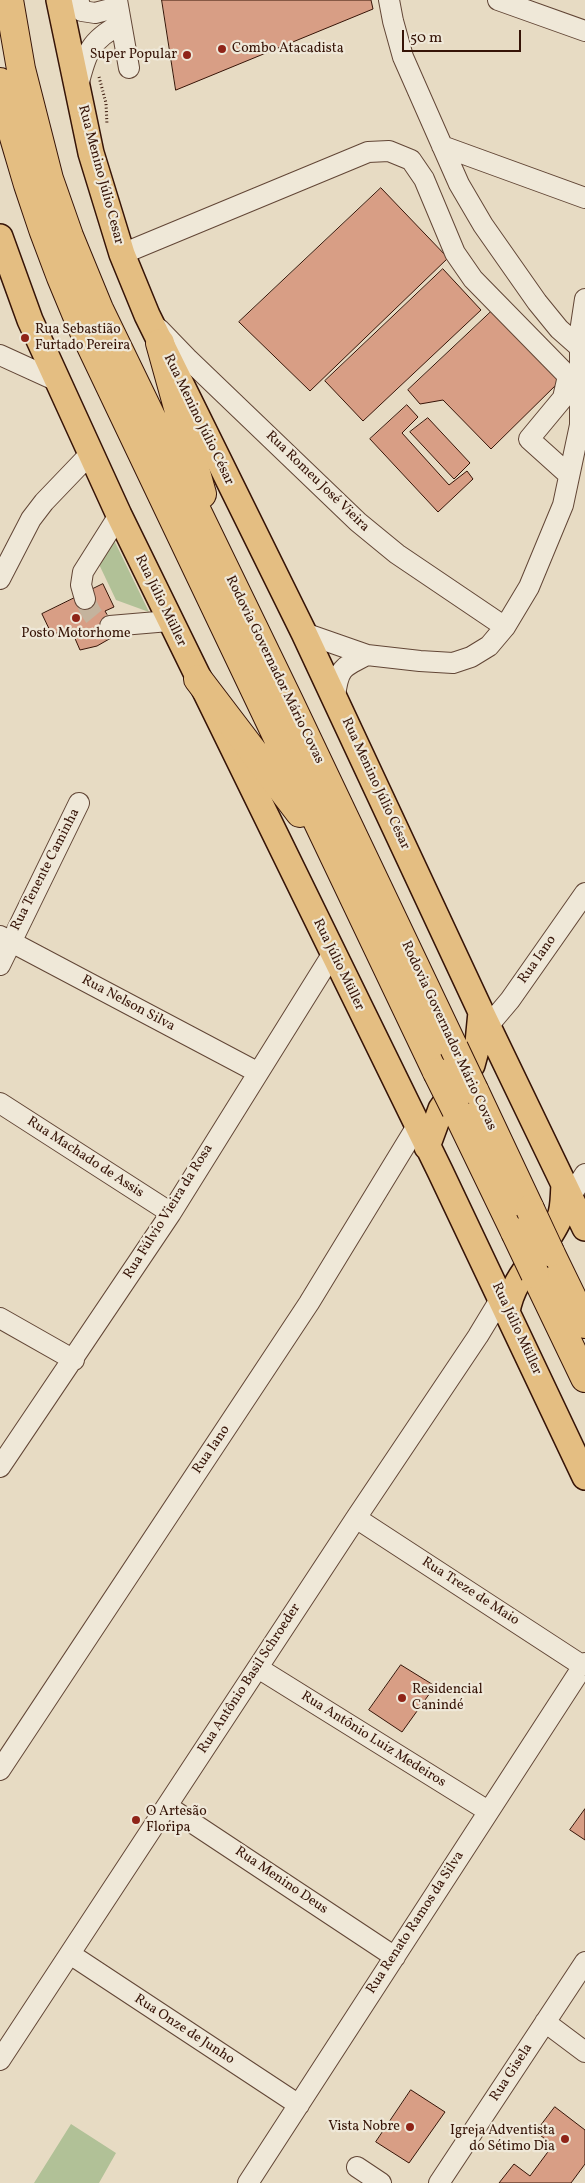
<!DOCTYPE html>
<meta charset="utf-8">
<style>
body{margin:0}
#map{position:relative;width:585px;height:2183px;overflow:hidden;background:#e7dbc3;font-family:Vollkorn,serif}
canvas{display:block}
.scale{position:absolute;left:402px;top:30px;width:119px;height:22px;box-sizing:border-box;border:2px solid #361407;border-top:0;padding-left:6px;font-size:15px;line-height:18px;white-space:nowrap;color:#361407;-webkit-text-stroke:4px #efe8d8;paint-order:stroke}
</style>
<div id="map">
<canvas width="585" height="2183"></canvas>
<div class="scale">50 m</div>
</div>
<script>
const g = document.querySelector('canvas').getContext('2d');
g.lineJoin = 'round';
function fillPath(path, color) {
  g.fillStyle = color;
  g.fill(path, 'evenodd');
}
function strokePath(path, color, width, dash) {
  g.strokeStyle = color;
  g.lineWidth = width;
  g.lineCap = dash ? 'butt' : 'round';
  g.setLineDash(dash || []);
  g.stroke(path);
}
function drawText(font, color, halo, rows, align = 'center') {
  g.font = font + ' Vollkorn,serif';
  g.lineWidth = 4.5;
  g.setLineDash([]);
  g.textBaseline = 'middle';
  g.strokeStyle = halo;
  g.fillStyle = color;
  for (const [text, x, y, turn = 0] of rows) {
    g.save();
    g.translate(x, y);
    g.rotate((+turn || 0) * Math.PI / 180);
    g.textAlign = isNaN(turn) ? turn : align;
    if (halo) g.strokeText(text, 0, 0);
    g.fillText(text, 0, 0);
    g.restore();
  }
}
fillPath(new Path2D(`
 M112,536L149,612L116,600L96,558Z
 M71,2124L116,2153L99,2183H34Z`), '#b1c197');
const building = new Path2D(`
 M162,0H371L373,9L176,90Z
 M381,188L448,258L310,391L239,322Z
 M443,269L481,310L363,421L325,381Z
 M493,310L560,381L491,449L443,400L420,404L408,390Z
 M407,405L418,417L402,433L449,485L467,471L473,479L438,512L370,439Z
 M428,418L470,463L454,479L410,432Z
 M103,584L114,607L105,611L118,634L97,646L80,650L70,627L52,635L42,614Z
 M401,1665L435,1686L402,1732L369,1710Z
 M585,1809V1840L570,1830Z
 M411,2090L445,2112L409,2163L376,2142Z
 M555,2107L585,2130V2164L571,2183H499L514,2164L530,2176L553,2145L536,2132Z`);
fillPath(building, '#d89e85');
strokePath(building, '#361407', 1);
strokePath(new Path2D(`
 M85,599C90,612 95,623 110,626`), '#c4b39d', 20, [20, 10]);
const minor = new Path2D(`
 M78,0L82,11L95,13L118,7
 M117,0L129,68
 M389,0L393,21L403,57L459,184L483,225L537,302L559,329L585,352
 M498,0L585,31
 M78,86C86,53 90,40 121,24
 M442,146L585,198
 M122,254L368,152L389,151L411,160L424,179L455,253L473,279L568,376L563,398L529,439L569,475
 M159,329L187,358L358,522L397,554L505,627
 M0,355L57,381
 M0,579L31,519L44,502L90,454
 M85,599L81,585L83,572L119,515
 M110,626L169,621
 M304,633L367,655L420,661L453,663L471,657L489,646L505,627L529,587L563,505L580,425V332L585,299
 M335,697C338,669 342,667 367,655
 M0,936L257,1072
 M0,965L79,803
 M488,1026L510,1000L585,893
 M0,1103L171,1213
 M570,1197L585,1174
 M0,1318L74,1360
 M0,1467L171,1213L333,953
 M356,1518L583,1666
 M258,1668L488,1811
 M0,1770L309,1303L417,1126
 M167,1806L395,1957
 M70,1954L299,2105
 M545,2022L585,2052
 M0,2060L356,1518L478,1336L501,1298
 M357,2167L381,2183
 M248,2183L585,1663
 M439,2183L585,1962`);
const major = new Path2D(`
 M59,0L91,153L122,254L147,315L304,633L481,1012L585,1228
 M0,237L30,320L119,515L440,1171L585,1477
 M427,1147L441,1109L472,1065L478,1043L481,1012
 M507,1312C513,1274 544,1253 559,1219C564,1209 563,1196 564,1185`);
const highway = new Path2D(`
 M9,0L21,69L49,179L69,236L99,309L289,701L454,1048
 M0,82C19,165 46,245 80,323L437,1072
 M160,343L202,494
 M198,679L300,813
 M474,1090L530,1209
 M456,1110L515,1232
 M550,1252L585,1324
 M535,1274L585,1378`);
strokePath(minor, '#624636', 22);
strokePath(major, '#361407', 28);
strokePath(highway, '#361407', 30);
strokePath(new Path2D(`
 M99,77L106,103L107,125`), '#361407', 3, [1, 2.5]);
strokePath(minor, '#efe8d8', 20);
strokePath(major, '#e4be82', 25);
strokePath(highway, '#e4be82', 28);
const highwayBridge = new Path2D(`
 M454,1048L474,1090
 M437,1072L456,1110
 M530,1209L550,1252
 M515,1232L535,1274`);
strokePath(highwayBridge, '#361407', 30, []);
strokePath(highwayBridge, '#e4be82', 28);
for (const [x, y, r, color] of [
 [222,49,5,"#8f2418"],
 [187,55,5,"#8f2418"],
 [25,338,5,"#8f2418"],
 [76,618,5,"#8f2418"],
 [402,1698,5,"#8f2418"],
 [136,1820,5,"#8f2418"],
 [410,2127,5,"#8f2418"],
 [565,2139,5,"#8f2418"]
]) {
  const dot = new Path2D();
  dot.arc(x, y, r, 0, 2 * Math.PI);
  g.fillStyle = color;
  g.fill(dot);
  strokePath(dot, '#efe8d8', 2);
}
drawText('14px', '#361407', '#efe8d8', [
 ["Combo Atacadista",232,49],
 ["Super Popular",177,55,"right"],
 ["Rua Sebastião",35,330],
 ["Furtado Pereira",35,346],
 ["Posto Motorhome",76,634,"center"],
 ["Residencial",412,1690],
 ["Canindé",412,1706],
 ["O Artesão",146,1812],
 ["Floripa",146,1828],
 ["Vista Nobre",400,2127,"right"],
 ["Igreja Adventista",555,2131,"right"],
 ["do Sétimo Dia",555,2147,"right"]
], 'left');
drawText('14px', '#361407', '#efe8d8', [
 ["Rua Menino Júlio Cesar",100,175,75],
 ["Rua Menino Júlio César",198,420,64],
 ["Rua Romeu José Vieira",317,482,44],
 ["Rua Júlio Müller",160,601,64],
 ["Rodovia Governador Mário Covas",274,670,64],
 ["Rua Menino Júlio César",375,784,65],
 ["Rua Tenente Caminha",46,870,-63],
 ["Rua Iano",538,960,-55],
 ["Rua Júlio Müller",338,965,64],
 ["Rua Nelson Silva",128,1004,28],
 ["Rodovia Governador Mário Covas",448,1036,65],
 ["Rua Machado de Assis",85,1158,33],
 ["Rua Fúlvio Vieira da Rosa",169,1212,-58],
 ["Rua Júlio Müller",516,1329,65],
 ["Rua Iano",212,1450,-56],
 ["Rua Treze de Maio",470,1592,33],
 ["Rua Antônio Basil Schroeder",250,1679,-57],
 ["Rua Antônio Luiz Medeiros",373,1740,32],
 ["Rua Menino Deus",281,1881,34],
 ["Rua Renato Ramos da Silva",416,1923,-57],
 ["Rua Onze de Junho",184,2030,33],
 ["Rua Gisela",512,2073,-57]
]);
</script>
